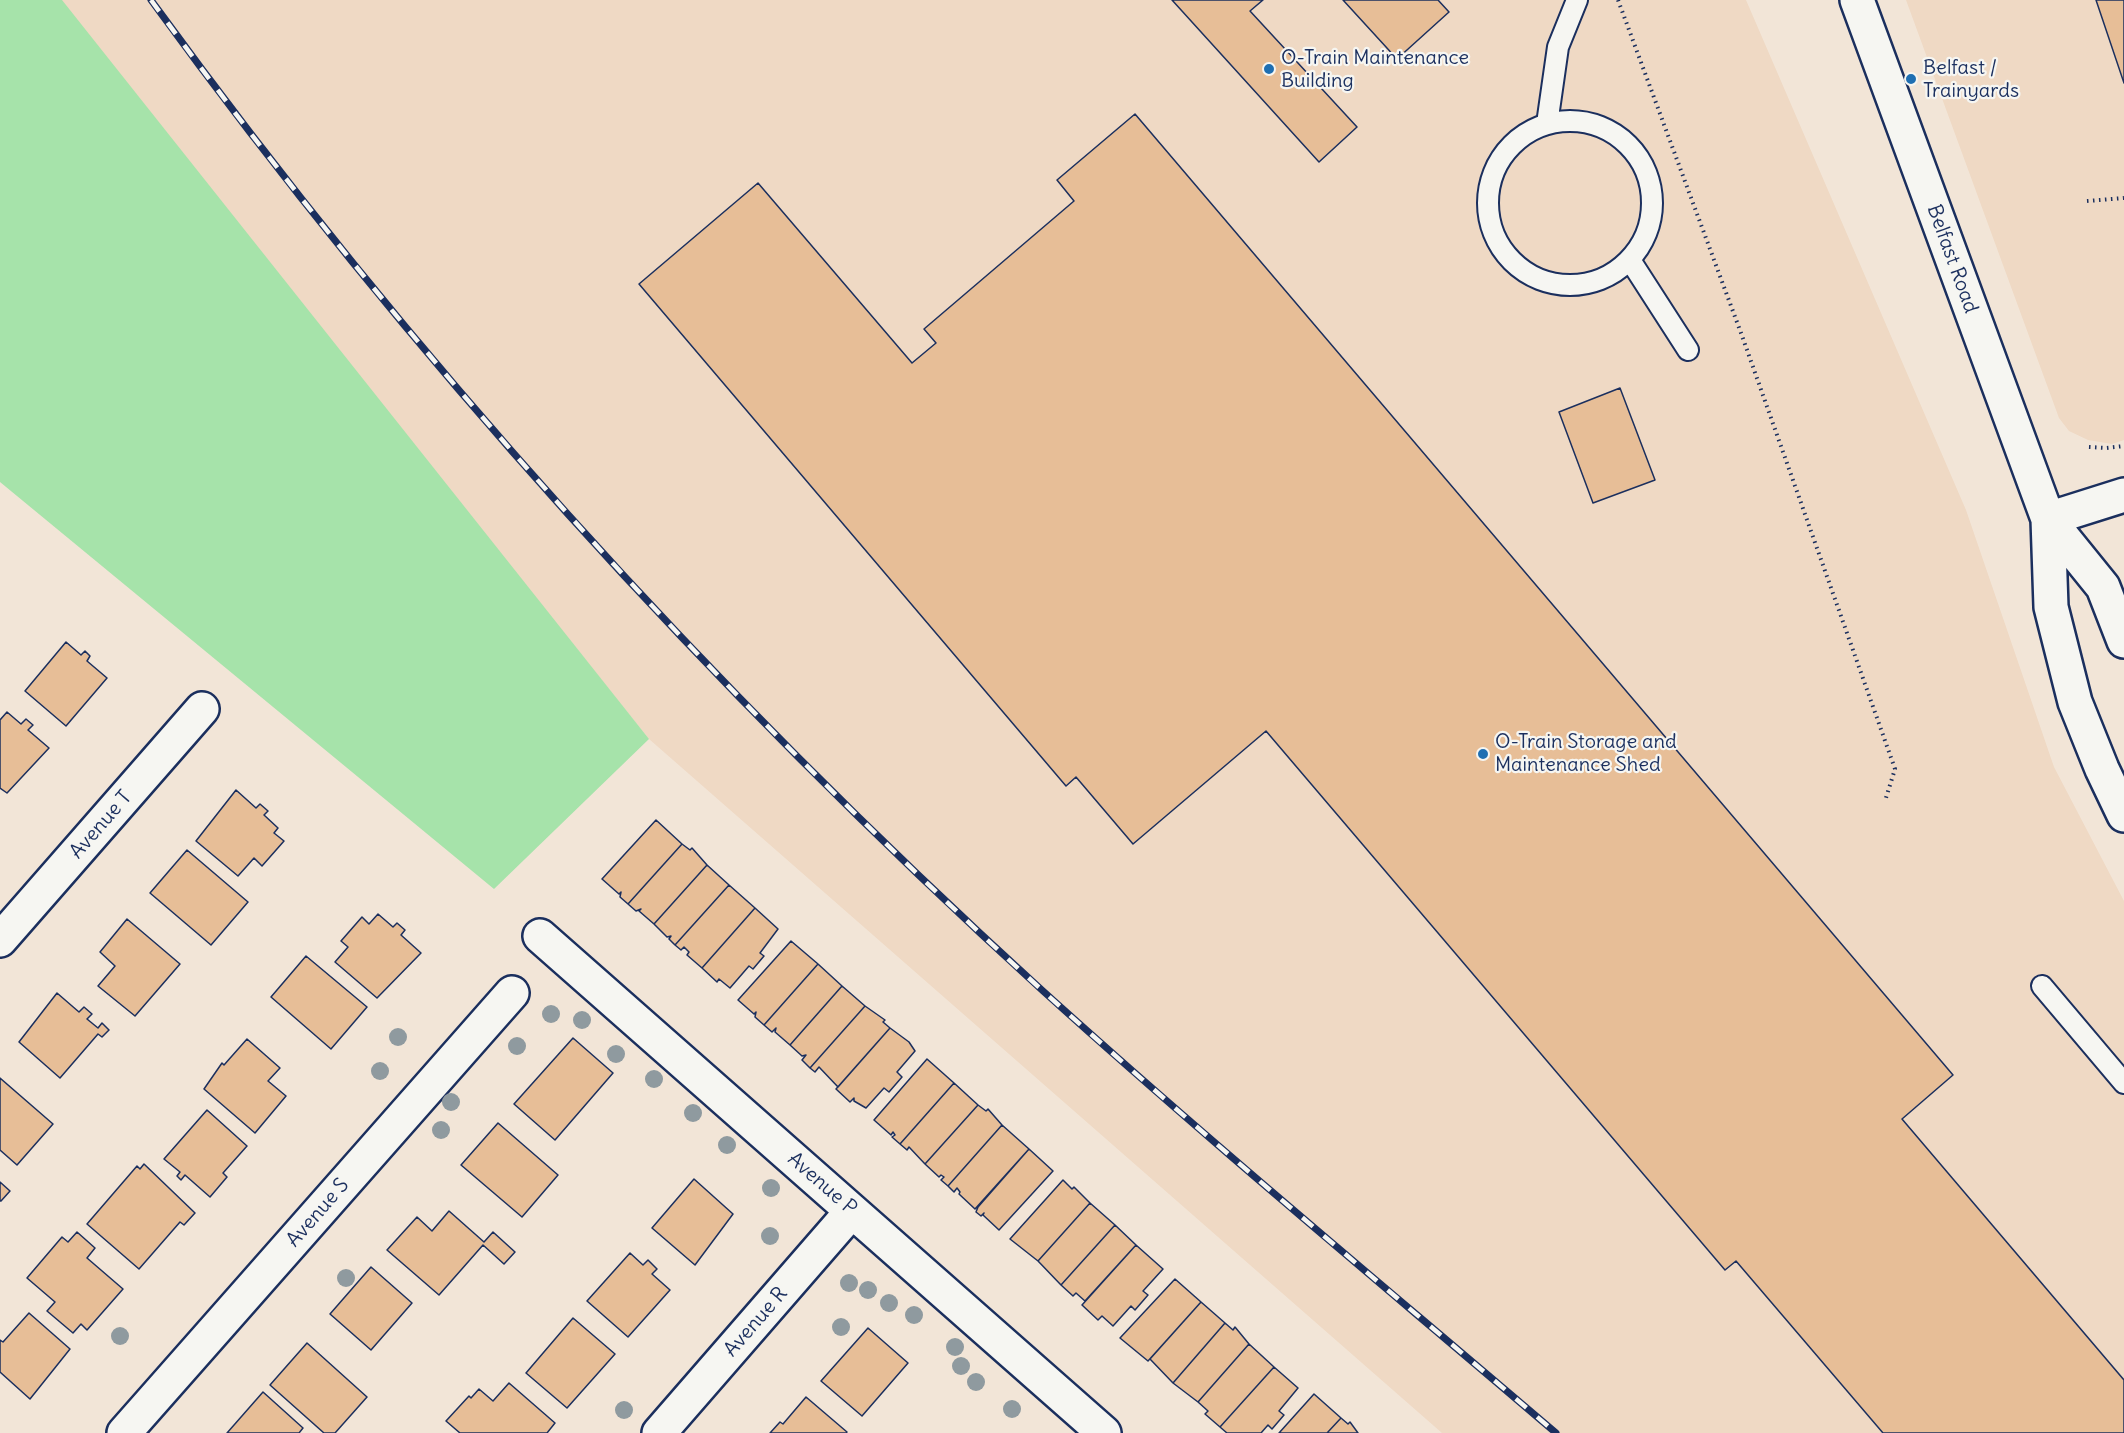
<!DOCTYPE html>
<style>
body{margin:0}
canvas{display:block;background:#f2e5d7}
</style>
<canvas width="2124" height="1433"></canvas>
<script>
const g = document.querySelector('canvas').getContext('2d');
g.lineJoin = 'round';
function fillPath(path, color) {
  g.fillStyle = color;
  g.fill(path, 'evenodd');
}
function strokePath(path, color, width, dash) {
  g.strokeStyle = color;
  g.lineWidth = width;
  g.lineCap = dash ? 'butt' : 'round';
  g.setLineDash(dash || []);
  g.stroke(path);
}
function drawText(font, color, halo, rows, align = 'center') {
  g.font = font + ' Delius,sans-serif';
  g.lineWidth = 4.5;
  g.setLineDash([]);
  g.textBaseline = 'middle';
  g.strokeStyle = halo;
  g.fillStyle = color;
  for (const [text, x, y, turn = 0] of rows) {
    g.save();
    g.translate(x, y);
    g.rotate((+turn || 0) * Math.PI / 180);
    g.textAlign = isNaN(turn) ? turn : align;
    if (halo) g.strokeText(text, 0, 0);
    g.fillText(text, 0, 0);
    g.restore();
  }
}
fillPath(new Path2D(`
 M51,0H1746L1966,510L2054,767L2124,901V1433H1442L649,739Z
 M1906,0H2124V440L2112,444L2088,440L2069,431L2059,418Z`), '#efd9c4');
fillPath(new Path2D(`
 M0,0H62L649,739L494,889L0,482Z`), '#a6e3aa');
const building = new Path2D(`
 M1172,0H1263L1250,11L1357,127L1319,162Z
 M1343,0H1438L1449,12L1397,59Z
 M2096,0H2124V83Z
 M1135,114L1953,1075L1902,1119L2124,1380V1433H1883L1736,1261L1725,1270L1266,731L1133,844L1076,777L1066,786L639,284L758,183L912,363L936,343L924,329L1074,201L1057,180Z
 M1620,388L1655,480L1593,503L1559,412Z
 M66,642L81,655L85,651L90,656L87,661L107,678L66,726L25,691Z
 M7,712L21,724L26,719L33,725L28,730L49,748L7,793L0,788V720Z
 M236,790L256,808L260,804L268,811L264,815L278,828L274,833L284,841L262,866L254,858L238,876L196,841Z
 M656,820L682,844L628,904L620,897L621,892L619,894L602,879Z
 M682,844L690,850L692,848L707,865L654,924L639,911L641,909L636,911L628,904Z
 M187,850L248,902L211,945L150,893Z
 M707,865L729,885L675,945L669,939L671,936L667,937L654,924Z
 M729,885L755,908L702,968L687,955L689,952L684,947L681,950L675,945Z
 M755,908L778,929L760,953L764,956L753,969L749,966L730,988L719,979L717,982L702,968Z
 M378,914L393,927L397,923L405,930L401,935L421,953L377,998L335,962L348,947L341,941L362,917L369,924Z
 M127,919L180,964L135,1016L98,986L115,966L100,952Z
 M791,941L818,964L764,1025L755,1017L756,1012L754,1014L738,1000Z
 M306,956L367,1007L331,1049L271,997Z
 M818,964L842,986L790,1045L775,1032L776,1028L772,1032L764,1025Z
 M842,986L865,1006L810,1068L802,1060L806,1055L802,1056L790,1045Z
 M57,993L79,1012L84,1007L92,1014L87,1019L98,1028L102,1023L109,1030L102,1037L98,1034L60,1078L19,1042Z
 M865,1006L885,1020L883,1022L890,1028L838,1087L819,1067L815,1072L810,1068Z
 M890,1028L909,1042L915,1051L897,1072L902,1077L889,1092L884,1088L866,1108L854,1101V1098L850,1102L836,1089Z
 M573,1038L613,1073L555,1140L514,1104Z
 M247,1039L280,1068L268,1081L286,1096L255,1133L204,1089L222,1063L224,1065Z
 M927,1059L954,1083L900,1144L892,1137L895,1135L893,1132L891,1135L874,1120Z
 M0,1078L53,1124L17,1165L0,1150Z
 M954,1083L978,1105L925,1164L909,1147L907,1150L900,1144Z
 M978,1105L986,1111L988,1109L1002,1125L948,1186L941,1180L944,1177L941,1175L939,1177L925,1164Z
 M207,1110L247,1146L223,1173L227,1177L210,1197L185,1175L181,1180L177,1176L180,1172L164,1159Z
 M498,1123L558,1175L522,1217L461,1165Z
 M1002,1125L1029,1149L975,1209L959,1194L960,1192L957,1188L954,1192L948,1186Z
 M1029,1149L1053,1171L999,1230L983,1215L984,1213L981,1216L976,1212L978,1207Z
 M144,1164L195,1213L184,1225L180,1222L139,1269L87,1224L137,1166L140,1169Z
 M694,1179L733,1214L695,1265L652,1228Z
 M1063,1180L1072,1189L1074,1187L1090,1203L1038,1261L1010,1239Z
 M0,1182L10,1191L1,1201H0Z
 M1090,1203L1115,1225L1061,1285L1038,1261Z
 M449,1211L484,1242L493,1232L515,1252L504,1264L483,1245L439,1295L387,1250L417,1217L432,1231Z
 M1115,1225L1136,1245L1085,1301L1076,1293L1073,1296L1061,1285Z
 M77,1232L95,1248L87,1258L123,1289L87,1330L81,1324L73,1333L47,1311L55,1302L27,1278L62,1237L68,1242Z
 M1136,1245L1163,1269L1143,1291L1148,1295L1135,1310L1131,1306L1113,1326L1102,1316L1098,1320L1082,1305Z
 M630,1253L643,1265L648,1260L657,1269L652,1274L670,1290L628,1337L587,1301Z
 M371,1267L412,1303L371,1350L330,1314Z
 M1175,1279L1201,1302L1148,1361L1120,1338Z
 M1201,1302L1225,1323L1173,1383L1150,1359Z
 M29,1313L70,1349L30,1399L0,1372V1340L3,1342Z
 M573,1318L615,1354L567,1408L526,1373Z
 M1225,1323L1233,1330L1235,1327L1249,1344L1198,1402L1173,1383Z
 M868,1328L908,1363L862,1416L821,1381Z
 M307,1343L367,1397L335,1433H324L270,1385Z
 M1249,1344L1274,1367L1220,1427L1205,1414L1208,1411L1198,1402Z
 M1274,1367L1298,1388L1279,1411L1284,1415L1272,1429L1268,1425L1261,1433H1227L1220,1427Z
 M509,1383L555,1423L547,1433H460L446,1421L469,1396L471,1398L479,1389L493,1401Z
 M263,1392L303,1428L299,1433H227Z
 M1314,1394L1341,1418L1327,1433H1279Z
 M806,1397L847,1432L846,1433H770L780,1422L783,1424Z
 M1341,1418L1348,1424L1350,1422L1358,1433H1327Z`);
fillPath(building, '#e7be97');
strokePath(building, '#1b2f5e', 1.5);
const service = new Path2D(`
 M1488 203a82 82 0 1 1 164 0a82 82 0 1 1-164 0Z
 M1547,124L1558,47L1577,0
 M1630,260L1688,350
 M2042,986L2124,1083`);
const minor = new Path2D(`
 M540,936L1104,1433
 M0,940L202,709
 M124,1433L512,993
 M659,1433L852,1211`);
const tertiary = new Path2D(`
 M1857,0L2048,519L2103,587L2124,641
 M2048,519L2051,607L2075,702L2102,769L2124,815
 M2048,519L2124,495`);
strokePath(service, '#1b2f5e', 24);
strokePath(minor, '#1b2f5e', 38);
strokePath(tertiary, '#1b2f5e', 38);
strokePath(new Path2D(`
 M1618,0L1741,333L1895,769L1885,801
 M2087,201L2124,198
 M2089,447L2106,448L2124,446`), '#1b2f5e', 4, [1.5, 4.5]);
strokePath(service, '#f6f6f2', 20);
strokePath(minor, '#f6f6f2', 33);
strokePath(tertiary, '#f6f6f2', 33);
const rail = new Path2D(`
 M151,0C412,359 714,692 1043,991C1210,1142 1384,1286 1556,1433`);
strokePath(rail, '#1b2f5e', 7);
strokePath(rail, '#f6f6f2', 4.5, [14]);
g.fillStyle = '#8f9a9f';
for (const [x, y] of [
 [551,1014],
 [582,1020],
 [398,1037],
 [517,1046],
 [616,1054],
 [380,1071],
 [654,1079],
 [451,1102],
 [693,1113],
 [441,1130],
 [727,1145],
 [771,1188],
 [770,1236],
 [346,1278],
 [849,1283],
 [868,1290],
 [889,1303],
 [914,1315],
 [841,1327],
 [120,1336],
 [955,1347],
 [961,1366],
 [976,1382],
 [1012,1409],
 [624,1410]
]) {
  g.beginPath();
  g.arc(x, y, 9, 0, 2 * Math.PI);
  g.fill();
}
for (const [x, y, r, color] of [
 [1269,69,6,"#1f6fb2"],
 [1911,79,6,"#1f6fb2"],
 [1483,754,6,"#1f6fb2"]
]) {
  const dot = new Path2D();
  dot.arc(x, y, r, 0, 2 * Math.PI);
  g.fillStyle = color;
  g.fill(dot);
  strokePath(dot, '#f6f6f2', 2);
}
drawText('20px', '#1b2f5e', '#f6f6f2', [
 ["O-Train Maintenance",1281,58],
 ["Building",1281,81],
 ["Belfast /",1923,68],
 ["Trainyards",1923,91],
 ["O-Train Storage and",1495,742],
 ["Maintenance Shed",1495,765]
], 'left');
drawText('20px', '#1b2f5e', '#f6f6f2', [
 ["Belfast Road",1952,259,70],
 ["Avenue T",101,825,-49],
 ["Avenue P",822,1184,41],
 ["Avenue S",318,1213,-49],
 ["Avenue R",756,1322,-49]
]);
</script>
